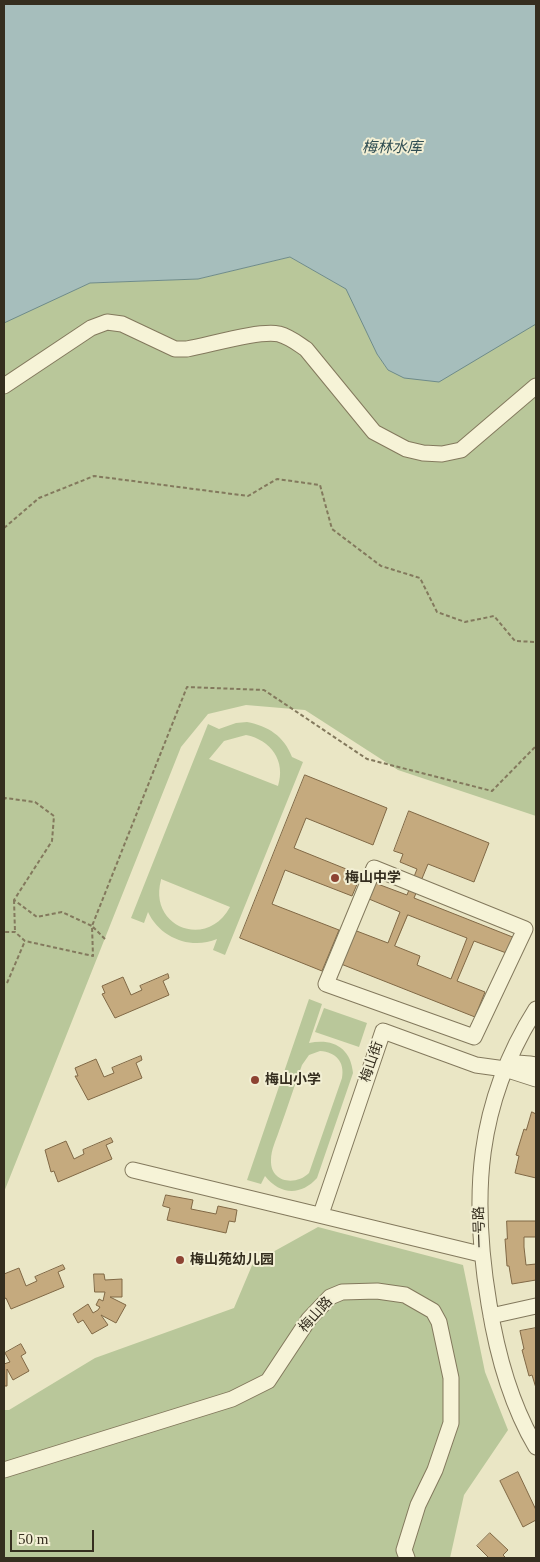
<!DOCTYPE html>
<meta charset="utf-8">
<style>
body{margin:0}
#map{position:relative;width:540px;height:1562px;overflow:hidden;background:#eae6c5;font-family:"Times New Roman",serif}
canvas{display:block}
.frame{position:absolute;inset:0;border:5px solid #352e1f;pointer-events:none}
.scale{position:absolute;left:10px;top:1530px;width:84px;height:22px;box-sizing:border-box;border:2px solid #352e1f;border-top:0;padding-left:6px;font-size:15px;line-height:18px;white-space:nowrap;color:#352e1f;-webkit-text-stroke:4px #f2efd4;paint-order:stroke}
</style>
<div id="map">
<canvas width="540" height="1562"></canvas>
<div class="frame"></div>
<div class="scale">50 m</div>
</div>
<script>
const g = document.querySelector('canvas').getContext('2d');
g.lineJoin = 'round';
function fillPath(path, color) {
  g.fillStyle = color;
  g.fill(path, 'evenodd');
}
function strokePath(path, color, width, dash) {
  g.strokeStyle = color;
  g.lineWidth = width;
  g.lineCap = dash ? 'butt' : 'round';
  g.setLineDash(dash || []);
  g.stroke(path);
}
function drawText(font, color, halo, rows, align = 'center') {
  g.font = font + ' "Times New Roman","Noto Sans SC",serif';
  g.lineWidth = 4;
  g.setLineDash([]);
  g.textBaseline = 'middle';
  g.strokeStyle = halo;
  g.fillStyle = color;
  for (const [text, x, y, turn = 0] of rows) {
    g.save();
    g.translate(x, y);
    g.rotate((+turn || 0) * Math.PI / 180);
    g.textAlign = isNaN(turn) ? turn : align;
    if (halo) g.strokeText(text, 0, 0);
    g.fillText(text, 0, 0);
    g.restore();
  }
}
fillPath(new Path2D(`
 M290,257L347,289L377,354L388,370L536,324V816L398,770L305,710L246,705L208,714L181,747L4,1192V321L90,283L198,279Z
 M247,722C268,726 284,736 292,757L303,762L225,955L213,950L217,939C191,950 160,938 148,912L144,923L131,918L208,724L219,729L236,723ZM246,735C271,740 286,761 278,786L209,759L224,741ZM161,880V879L230,907C207,950 148,927 161,880Z
 M309,999L322,1004L309,1043C333,1038 351,1048 353,1073L317,1178C301,1196 280,1195 265,1176L261,1184L247,1180ZM320,1051C336,1052 345,1062 342,1078L309,1173C296,1186 270,1183 271,1160C271,1150 276,1140 279,1131C287,1109 294,1087 302,1065L309,1055Z
 M324,1008L367,1023L359,1047L315,1032Z
 M318,1227L463,1265L485,1372L508,1430L464,1495L450,1558H4V1410H9L95,1358L234,1308L253,1263Z`), '#b9c79a');
const water = new Path2D(`
 M4,4H536V324L439,382L404,378L388,370L377,354L346,289L290,257L198,279L90,283L4,323Z`);
fillPath(water, '#a6bebc');
strokePath(water, '#6e8b8a', 1);
const building = new Path2D(`
 M305,775L387,808L373,845L306,818L294,848L361,875L352,896L285,870L272,904L339,930L322,971L240,938Z
 M409,811L489,843L474,882L428,864L414,898L515,938L509,954L474,941L457,981L485,992L475,1017L341,964L354,930L388,943L400,912L369,899L375,883L407,895L417,869L400,862L403,854L394,851ZM408,915L467,938L451,979L417,965L420,956L395,946Z
 M168,974L169,978L163,981L169,995L115,1018L102,994L105,993L102,986L123,977L131,995L142,990L140,986Z
 M141,1056L142,1060L136,1063L142,1078L88,1100L75,1076H78L75,1068L96,1059L104,1077L114,1073L112,1068Z
 M532,1112L536,1114V1178L515,1173L519,1156L516,1155L524,1129L526,1130Z
 M111,1138L113,1142L106,1145L112,1159L58,1182L54,1171L51,1172L45,1150L66,1141L74,1159L84,1154L83,1150Z
 M166,1195L193,1200L191,1209L216,1214L218,1206L237,1210L235,1222L229,1221L226,1233L167,1220L170,1208L163,1206Z
 M507,1221H536V1237H524V1247L526,1265L536,1264V1280L512,1284L509,1266H507L505,1239H507Z
 M63,1265L65,1269L58,1272L64,1287L11,1309L6,1298L4,1299V1274L19,1268L26,1286L37,1281L35,1277Z
 M94,1274H104L105,1280L122,1279V1297H110L126,1305L116,1323L101,1315L108,1325L92,1334L83,1320L78,1323L73,1314L88,1304L93,1313L98,1310L100,1307L96,1305L99,1299L103,1301L105,1292H95Z
 M536,1328V1388L532,1375L529,1376L522,1350L524,1349L520,1331Z
 M21,1344L26,1353L21,1356L29,1371L13,1380L7,1369V1386H4V1364L10,1362L5,1353Z
 M518,1472L536,1510V1520L523,1527L500,1481Z
 M490,1533L508,1550L503,1555L506,1558H489L477,1546Z`);
fillPath(building, '#c5aa7e');
strokePath(building, '#806845', 1);
const minor = new Path2D(`
 M4,386L91,328L107,322L122,324L175,349H187C210,345 258,330 279,334C290,337 297,343 306,349L374,432L406,449L423,453L442,454L461,450L536,386
 M374,868L525,929L474,1037L326,984Z
 M536,1009C476,1104 471,1196 489,1304C497,1354 510,1403 536,1447
 M505,1069C516,1061 524,1063 536,1065
 M133,1170L480,1254
 M321,1214L383,1031L476,1065L505,1069L536,1079
 M491,1316L536,1306
 M4,1470L232,1399L268,1381L309,1319L330,1297L342,1292L377,1291L405,1295L433,1311L439,1322L451,1378V1423L435,1470L418,1505L404,1550L407,1558`);
strokePath(minor, '#83795d', 17);
strokePath(new Path2D(`
 M4,528L39,498L94,476L248,496L277,479L320,485L332,529L381,566L420,578L437,612L465,622L494,616L515,641L536,642
 M4,800L5,798L35,802L54,816L52,841L14,900L37,917L62,912L92,926L93,956L25,941L15,932H4
 M14,900L15,932
 M105,939L92,926L187,687L264,690L367,759L492,791L536,746
 M7,983L25,941`), '#83795d', 2, [4, 2.5]);
strokePath(minor, '#f6f3d7', 15);
for (const [x, y, r, color] of [
 [335,878,5,"#8d4332"],
 [255,1080,5,"#8d4332"],
 [180,1260,5,"#8d4332"]
]) {
  const dot = new Path2D();
  dot.arc(x, y, r, 0, 2 * Math.PI);
  g.fillStyle = color;
  g.fill(dot);
  strokePath(dot, '#f2efd4', 2);
}
drawText('bold 14px', '#352e1f', '#f2efd4', [
 ["梅山中学",345,878],
 ["梅山小学",265,1080],
 ["梅山苑幼儿园",190,1260]
], 'left');
drawText('14px', '#352e1f', '#f2efd4', [
 ["梅山街",372,1062,-71],
 ["一号路",480,1227,-92],
 ["梅山路",316,1315,-48]
]);
drawText('italic 15px', '#304e53', '#f2efd4', [
 ["梅林水库",392,148]
]);
</script>
